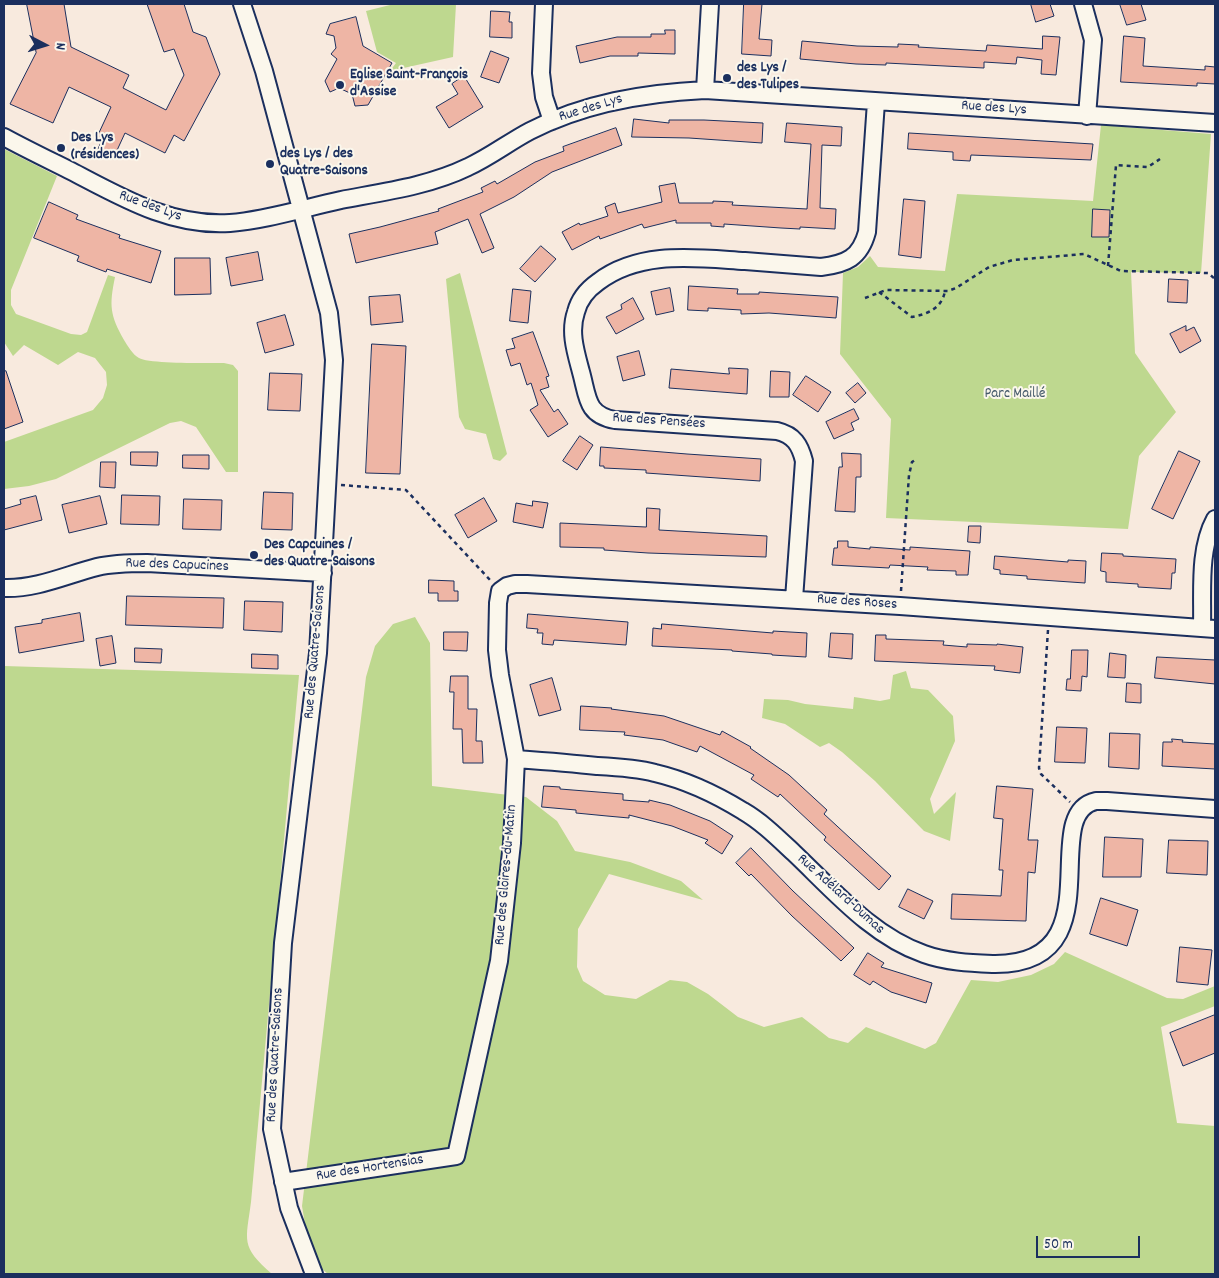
<!DOCTYPE html>
<meta charset="utf-8">
<style>
body{margin:0}
#map{position:relative;width:1219px;height:1278px;overflow:hidden;background:#f8eade;font-family:Dekko,sans-serif}
canvas{display:block}
.frame{position:absolute;inset:0;border:5px solid #1b2f5e;pointer-events:none}
.north{position:absolute;left:20px;top:20px;width:50px;height:50px;-webkit-text-stroke:4px #fbf7ec;paint-order:stroke;rotate:95deg;font-size:14px;font-weight:700;line-height:20px;text-align:center;color:#1b2f5e}
.north::after{content:'';display:block;margin:auto;width:18px;height:22px;background:#1b2f5e;clip-path:polygon(50% 0,100% 100%,50% 72%,0 100%)}
.scale{position:absolute;left:1036px;top:1236px;width:104px;height:22px;box-sizing:border-box;border:2px solid #1b2f5e;border-top:0;padding-left:6px;font-size:15px;line-height:18px;white-space:nowrap;color:#1b2f5e;-webkit-text-stroke:4px #fbf7ec;paint-order:stroke}
</style>
<div id="map">
<canvas width="1219" height="1278"></canvas>
<div class="frame"></div>
<div class="north">N</div>
<div class="scale">50 m</div>
</div>
<script>
const g = document.querySelector('canvas').getContext('2d');
g.lineJoin = 'round';
function fillPath(path, color) {
  g.fillStyle = color;
  g.fill(path, 'evenodd');
}
function strokePath(path, color, width, dash) {
  g.strokeStyle = color;
  g.lineWidth = width;
  g.lineCap = dash ? 'butt' : 'round';
  g.setLineDash(dash || []);
  g.stroke(path);
}
function drawText(font, color, halo, rows, align = 'center') {
  g.font = font + ' Dekko,sans-serif';
  g.lineWidth = 4;
  g.setLineDash([]);
  g.textBaseline = 'middle';
  g.strokeStyle = halo;
  g.fillStyle = color;
  for (const [text, x, y, turn = 0] of rows) {
    g.save();
    g.translate(x, y);
    g.rotate((+turn || 0) * Math.PI / 180);
    g.textAlign = isNaN(turn) ? turn : align;
    if (halo) g.strokeText(text, 0, 0);
    g.fillText(text, 0, 0);
    g.restore();
  }
}
fillPath(new Path2D(`
 M394,4H456L453,57L390,71L396,63L377,52L366,11Z
 M1101,125L1211,134L1201,273L1131,272L1135,353L1176,412L1139,456L1128,529L886,518L891,419L840,354L843,273L858,267L870,256L878,267L945,271L957,194L1093,201Z
 M4,149L57,176L11,290V305L16,314L71,334L81,335L87,332L108,275L115,277C109,306 110,315 124,340C127,345 133,355 139,358C149,364 209,363 224,363L233,365L238,371V472H226L196,427L181,421L170,423L56,479L29,486L4,489V442L93,410L103,398L107,385L106,372L95,358L78,352L58,365L24,345L13,356L4,342Z
 M460,273L507,454L500,461L493,459L486,434L465,429L459,417L446,279Z
 M415,617L430,643L432,786L526,797L557,821L575,851L630,862L681,881L703,900L609,874L578,929L577,967L583,981L605,995L636,999L670,980L687,982L708,994L738,1017L764,1027L802,1017L829,1038L848,1043L866,1027L925,1049L936,1043L971,980L998,982L1031,975L1054,964L1065,952L1167,998L1183,999L1215,986V1006L1161,1027L1177,1123L1215,1126V1274H328L316,1264L307,1236L302,1206L366,677L375,646L393,624Z
 M4,666L299,675L251,1202C246,1241 240,1246 272,1274H4Z
 M906,671L911,688L928,690L953,716L955,741L930,799L934,814L956,792L950,841L924,831L875,781L842,752L829,743L820,747L785,724L762,718L764,699L788,700L805,704L853,709L854,697L880,701L890,699L893,675Z`), '#bed88f');
const building = new Path2D(`
 M27,4H64L71,47L129,75L123,88L166,110L184,75L174,49L164,52L147,4H184L193,32L206,37L220,74L184,141L174,135L165,153L125,133L113,159L97,151L102,140L97,137L111,107L69,87L53,123L10,104L36,53Z
 M744,4H762L759,39L772,40L771,56L742,54Z
 M1031,4H1050L1054,16L1036,22Z
 M1120,4H1141L1146,20L1127,25Z
 M491,11L510,12L509,22H512V38L490,37Z
 M356,17L363,46L392,63L368,105L355,106L352,94L339,88L330,92L325,81L337,59L331,54L336,48L334,36L326,34L330,24Z
 M665,30H675V54L638,53V56H610L580,63L576,46L617,37H651V34H665Z
 M1043,36L1060,37L1056,75L1041,74L1042,60L1017,57L1016,64L984,62V68L886,63V65L856,64L800,59L802,41L857,46L898,47V44L919,45L918,47L986,51L987,45L1042,49Z
 M1124,36L1145,38L1143,66L1205,70V66L1215,67V84L1197,83V86L1121,82Z
 M491,51L509,58L499,83L481,77Z
 M464,76L483,107L449,128L436,107L458,94L452,84Z
 M634,119L669,123V120H704L763,123L762,143L689,138L632,137Z
 M787,123L842,127L841,146L822,145L820,208L836,209L835,229L800,227V229L781,228L724,224V227L711,226V223H676V220L644,228L642,224L600,239L599,236L572,250L562,232L579,223L580,225L608,216L605,207L615,203L618,213L662,202L659,186L675,183L679,203H713V201L733,202L732,205L807,209L811,144L785,142Z
 M616,128L622,145L552,172L514,197L480,214L494,248L482,253L468,219L435,232L438,244L356,263L349,234L380,227L439,211L438,209L483,192L481,188L495,181L497,184L535,162L564,151L563,147Z
 M909,133L1093,144L1091,160L971,155L970,161L953,160V152L908,149Z
 M904,199L925,201L921,258L899,255Z
 M49,202L78,215L76,219L120,235L119,238L161,251L151,283L107,269L106,272L77,261L79,256L34,238Z
 M1093,209L1110,210L1109,237H1092Z
 M541,246L556,259L535,282L520,269Z
 M258,252L263,280L231,286L226,258Z
 M175,258H210L211,294L175,295Z
 M1169,279L1188,280L1187,303L1168,302Z
 M689,286L738,289L737,294H759V292L838,297L836,318L769,313L741,314V310L708,308V311L688,310Z
 M670,288L674,311L656,315L651,292Z
 M513,289L531,291L528,323L510,321Z
 M400,295L403,322L371,325L369,297Z
 M633,298L644,319L616,334L606,317L622,309L621,305Z
 M285,315L294,345L265,353L257,323Z
 M1186,326V331L1194,327L1201,341L1180,353L1170,334Z
 M533,332L549,376L546,377L549,387L540,390L554,412L558,409L568,424L548,437L530,410L538,405L531,383L527,385L520,363L511,366L506,350L515,348L512,339Z
 M372,344L406,346L400,474L366,473Z
 M639,351L645,375L623,381L617,357Z
 M729,368L748,369L747,394L669,388L671,369L729,374Z
 M6,371L23,422L4,429V372Z
 M771,371L790,372L789,397H770Z
 M270,373L302,374L300,411L268,410Z
 M806,376L831,392L818,412L793,395Z
 M858,383L866,393L855,403L846,393Z
 M854,409L859,419L851,423L854,430L834,439L826,422Z
 M580,436L593,445L577,470L563,461Z
 M601,447L687,454L761,459L760,481L646,473V470L604,468V466H600Z
 M1179,451L1200,461L1173,519L1152,509Z
 M131,452H158L157,466L131,465Z
 M842,453L861,454V477H856L855,512L835,511L839,467H842Z
 M183,455H209V469L183,468Z
 M101,462H116L115,488L100,487Z
 M264,492L293,493L292,530L262,529Z
 M122,495L160,496L159,525L121,524Z
 M36,496L42,520L4,530V509L21,504L20,500Z
 M100,496L107,524L69,533L62,505Z
 M484,498L497,521L468,538L455,515Z
 M184,499L222,500L221,530L183,529Z
 M533,501L548,503L543,528L513,522L516,503L532,506Z
 M647,508L660,509L659,530L767,536L766,557L648,553L604,550V548L560,547V523L646,527Z
 M969,526H981L980,543L968,542Z
 M838,541H848V547L870,549V547L910,550V547L970,551L968,575H956V571L927,570L928,567L890,565L889,568L832,565L834,548H837Z
 M1102,553L1123,554V556L1176,559L1175,573H1172L1171,589L1138,587V584L1106,582V572L1101,571Z
 M995,556L1068,562V560L1086,561L1085,583L1027,579V576L1000,574V570L994,569Z
 M429,580L454,581V591H458V601H438V593H429Z
 M127,596L224,598L223,628L126,625Z
 M245,601L283,602L282,632L244,630Z
 M80,613L84,641L19,653L15,627L42,623V620Z
 M528,614L628,622L626,645L554,640L553,645L542,644L543,633H537L538,629L527,628Z
 M662,624L773,633V631L807,633L806,657L772,655V654L732,651V650L652,646L653,628L661,629Z
 M444,632H468L467,651L444,650Z
 M831,633L853,634L852,659L829,657Z
 M876,635H886V639L944,641L943,645L967,647V644L997,645V644L1023,647L1020,673L994,670L995,666L875,661Z
 M112,636L116,663L100,666L96,639Z
 M135,648L162,649L161,663L135,662Z
 M1072,650H1088L1087,677L1082,676L1081,691L1066,690L1067,679H1070Z
 M1110,653L1126,655L1125,678L1108,677Z
 M252,654L278,655V669L252,668Z
 M1157,657L1215,660V684L1155,678Z
 M451,676H468V709H477L476,741H482L483,763H463L462,729H453L454,692H450Z
 M552,678L561,710L539,716L530,685Z
 M1127,683L1141,684V703L1126,702Z
 M581,706L612,708L611,709L664,716L720,735L722,731L751,747L750,748L789,775L827,810L824,814L891,876L879,890L824,840L826,837L780,794L778,797L751,779L754,775L700,746L697,752L663,740L624,735L625,732L580,730Z
 M1057,727L1087,728L1085,763L1055,762Z
 M1110,733L1140,734L1139,769L1109,767Z
 M1172,739L1183,740L1182,742L1215,744V769L1162,766L1163,742H1172Z
 M544,786L560,787V789L623,794V800L649,802V800L670,805L710,821L733,836L722,854L705,843L708,840L672,826L629,815V818L607,816L576,813V810L542,807Z
 M997,786L1033,789L1028,840H1038L1035,873L1028,872L1026,921L951,919L952,894L1001,896L1003,870H999L1003,819L994,818Z
 M1105,837L1143,839L1141,877H1103Z
 M1169,840L1208,841L1207,875L1167,873Z
 M751,848L793,891L854,948L841,961L792,916L751,874L749,876L736,863Z
 M908,889L933,901L924,919L899,907Z
 M1101,898L1138,910L1127,946L1090,934Z
 M1180,947L1212,950L1208,985L1177,982Z
 M868,953L884,963L881,967L932,983L926,1003L891,992L873,981L870,985L854,975Z
 M1215,1015V1053L1183,1066L1170,1033Z`);
fillPath(building, '#eeb5a5');
strokePath(building, '#1b2f5e', 1);
const minor = new Path2D(`
 M242,4L264,71L329,313L334,360L318,653L283,943L272,1129L289,1208L314,1274
 M544,4L541,73L544,97L552,121
 M1083,4L1093,40L1087,116
 M705,90L710,4
 M4,137C26,149 49,160 71,171C121,197 171,227 230,223C267,220 304,208 341,200C383,192 429,186 468,167C490,157 509,142 530,131C584,103 644,93 705,90L1215,123
 M4,588C37,589 66,575 97,567C114,563 131,563 147,563L323,573
 M794,599L804,461C800,445 794,435 777,431L615,420C586,415 588,397 581,372C576,353 569,332 576,312C579,300 588,289 598,282C640,250 695,258 745,261C770,263 795,265 821,267C846,264 860,258 867,232L876,102
 M1202,628C1203,593 1198,550 1215,519
 M516,759C543,761 570,763 597,766C616,767 636,768 655,773C685,780 717,795 743,811C762,822 778,838 794,853C833,890 872,936 924,954C946,962 970,963 993,964C1118,966 1036,814 1096,801C1099,801 1104,801 1107,801L1215,809
 M283,1182L456,1156L499,961L512,843L516,759L500,675L497,650L498,603L500,591L507,586L515,584H527L900,606L1215,629`);
strokePath(minor, '#1b2f5e', 20);
strokePath(new Path2D(`
 M1108,266L1116,165L1148,167L1160,159
 M879,292L912,317C928,314 942,308 945,291
 M865,298L886,290L948,291L956,288L989,267L1013,260L1084,254L1121,271L1208,273L1215,279
 M341,485L406,490L491,581
 M901,591L909,475L912,462L915,460
 M1048,630L1039,768L1041,774L1070,802`), '#1b2f5e', 2.5, [4, 4]);
strokePath(minor, '#fbf7ec', 16);
for (const [x, y, r, color] of [
 [727,78,5,"#1b2f5e"],
 [340,85,5,"#1b2f5e"],
 [61,148,5,"#1b2f5e"],
 [270,164,5,"#1b2f5e"],
 [254,555,5,"#1b2f5e"]
]) {
  const dot = new Path2D();
  dot.arc(x, y, r, 0, 2 * Math.PI);
  g.fillStyle = color;
  g.fill(dot);
  strokePath(dot, '#fbf7ec', 2);
}
drawText('bold 15px', '#1b2f5e', '#fbf7ec', [
 ["des Lys /",737,69],
 ["des Tulipes",737,86],
 ["Eglise Saint-François",350,76],
 ["d'Assise",350,93],
 ["Des Lys",71,139],
 ["(résidences)",71,156],
 ["des Lys / des",280,155],
 ["Quatre-Saisons",280,172],
 ["Des Capcuines /",264,546],
 ["des Quatre-Saisons",264,563]
], 'left');
drawText('15px', '#1b2f5e', '#fbf7ec', [
 ["Rue des Lys",591,109,-17],
 ["Rue des Lys",994,109,4],
 ["Rue des Lys",150,207,20],
 ["Rue des Pensées",659,422,4],
 ["Rue des Capucines",177,566,2],
 ["Rue des Roses",857,603,4],
 ["Rue des Quatre-Saisons",316,652,-85],
 ["Rue des Gloires-du-Matin",507,875,-85],
 ["Rue Adélard-Dumas",840,895,42],
 ["Rue des Quatre-Saisons",276,1055,-87],
 ["Rue des Hortensias",370,1169,-9]
]);
drawText('15px', '#44596a', '#fbf7ec', [
 ["Parc Maillé",1015,395]
]);
</script>
